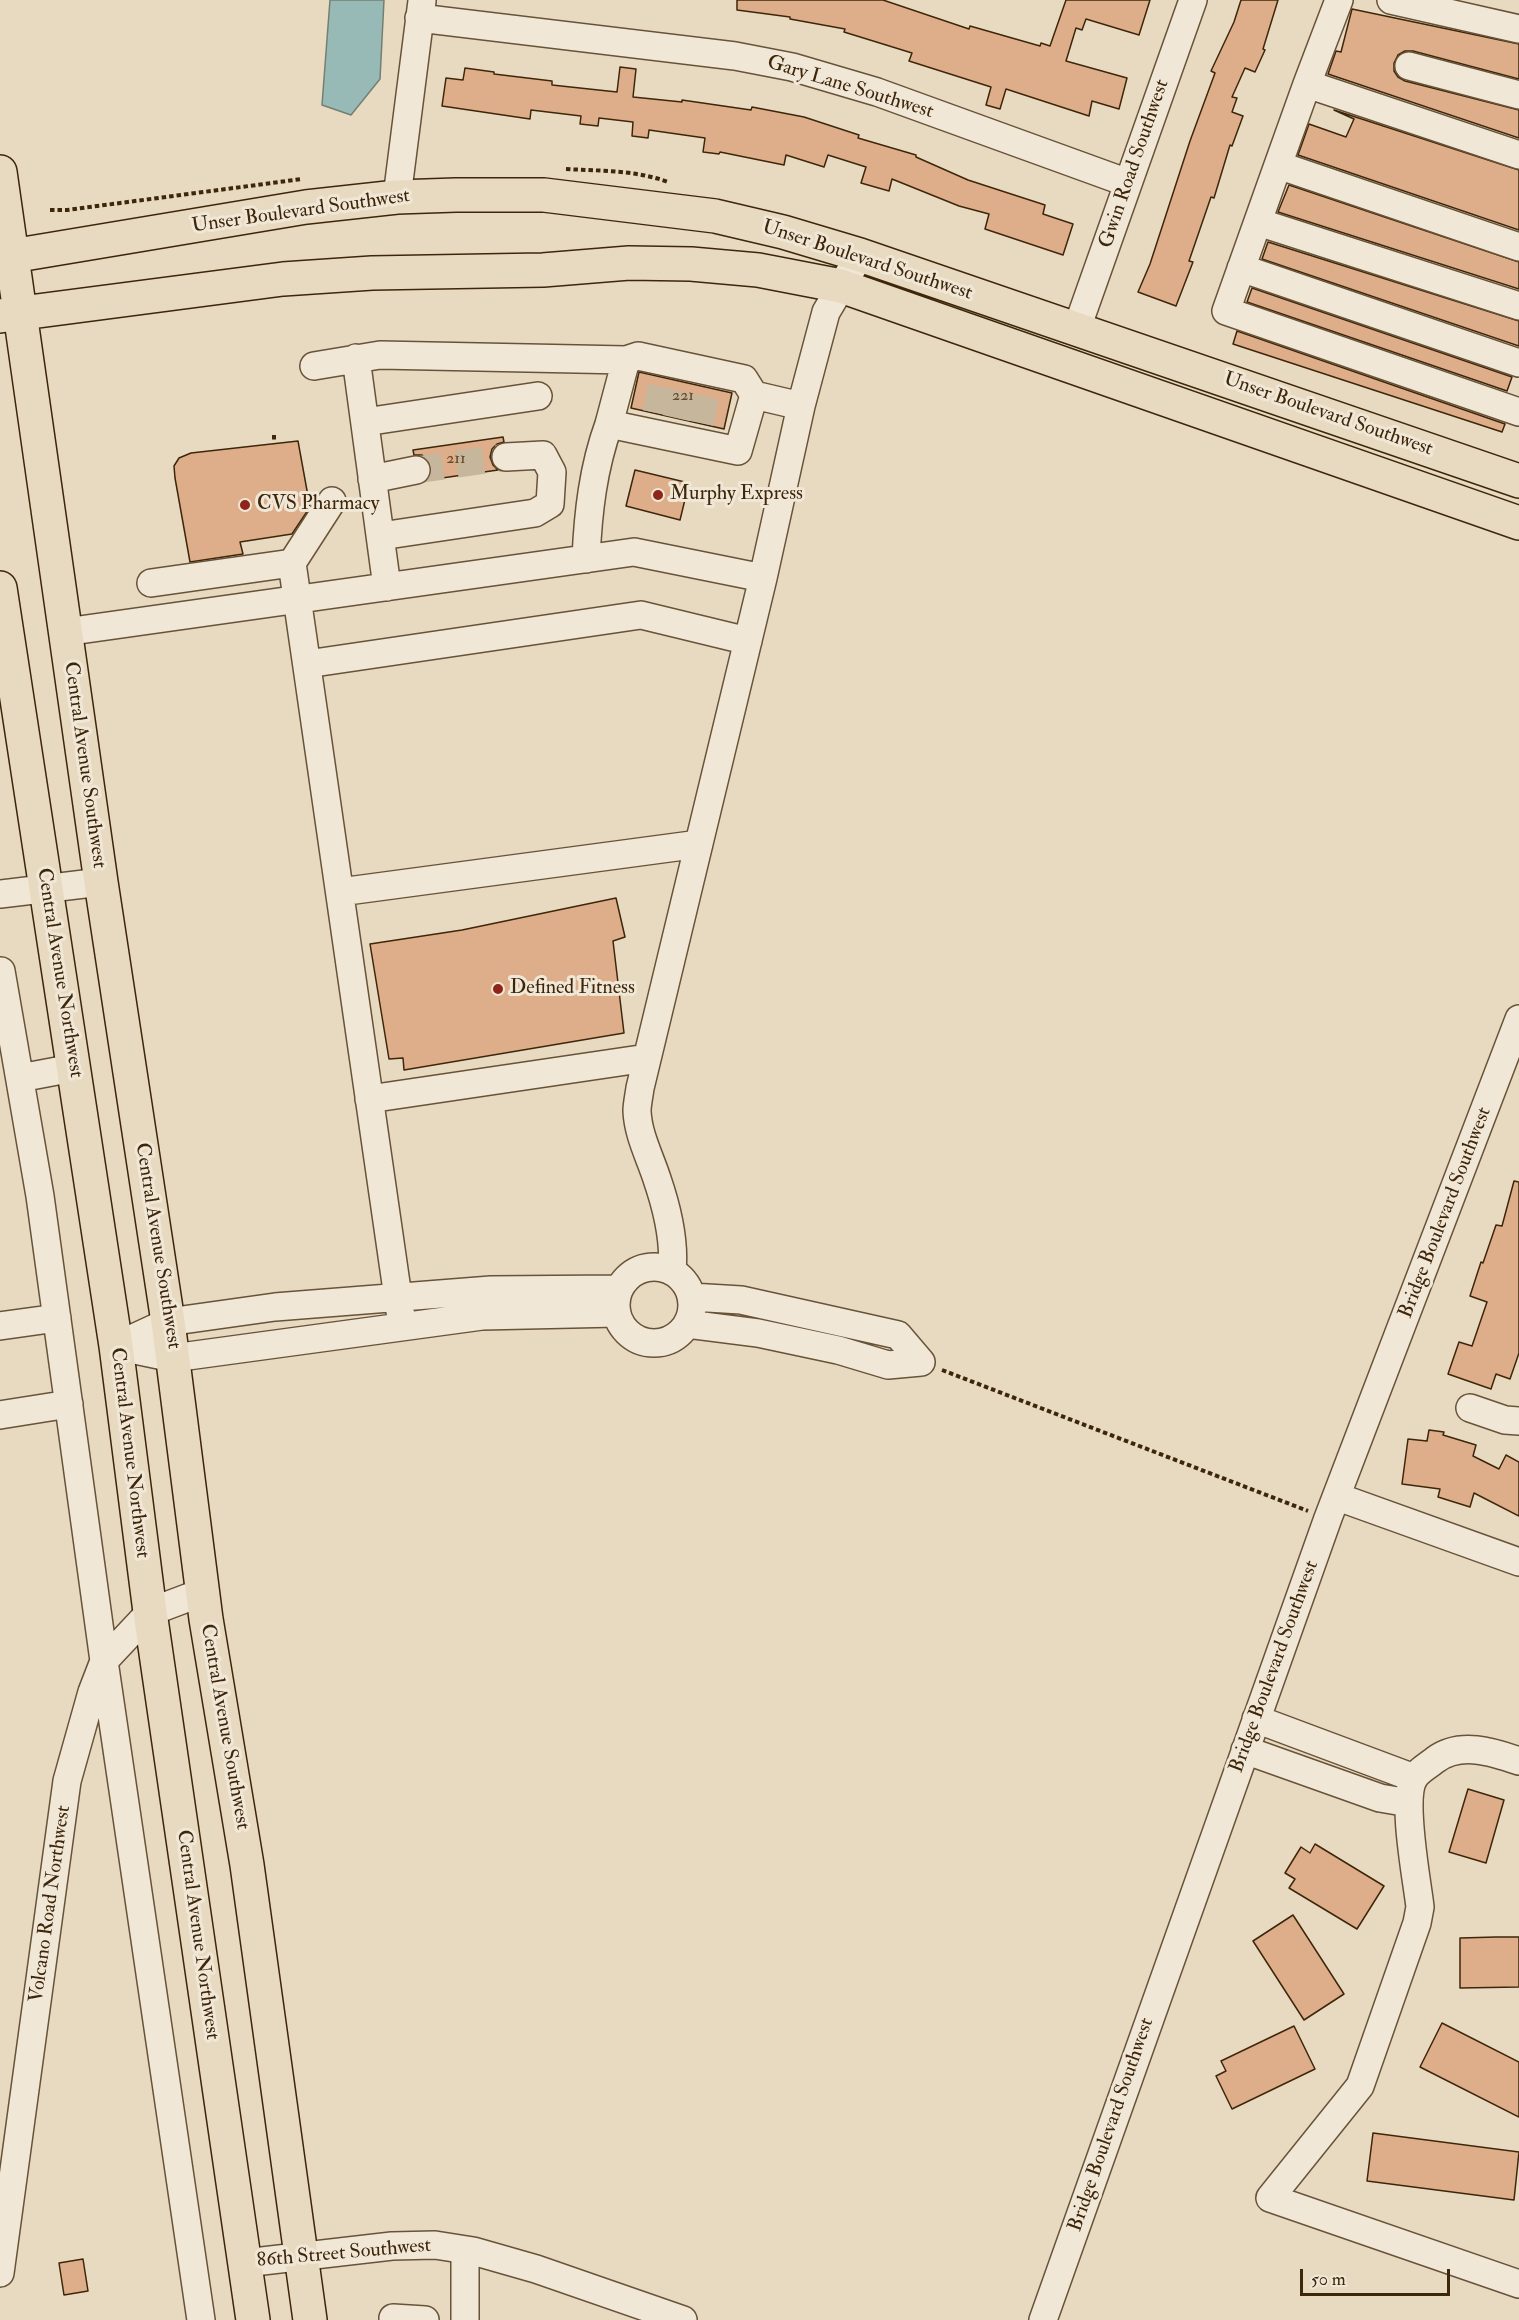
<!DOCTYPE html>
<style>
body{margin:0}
#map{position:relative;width:1519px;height:2320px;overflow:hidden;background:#e8dac1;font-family:"IM FELL Double Pica",serif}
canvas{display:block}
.scale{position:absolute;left:1300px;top:2269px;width:150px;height:27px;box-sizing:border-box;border:3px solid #3e260a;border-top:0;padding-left:8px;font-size:18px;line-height:21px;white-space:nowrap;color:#3e260a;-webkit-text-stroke:4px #f0e7d7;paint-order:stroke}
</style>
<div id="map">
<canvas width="1519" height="2320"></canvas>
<div class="scale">50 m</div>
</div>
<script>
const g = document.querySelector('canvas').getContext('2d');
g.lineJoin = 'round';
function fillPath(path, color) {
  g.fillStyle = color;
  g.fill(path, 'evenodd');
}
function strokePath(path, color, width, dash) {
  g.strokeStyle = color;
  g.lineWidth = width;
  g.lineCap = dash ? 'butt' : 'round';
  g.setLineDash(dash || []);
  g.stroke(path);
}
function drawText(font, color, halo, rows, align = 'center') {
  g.font = font + ' "IM FELL Double Pica",serif';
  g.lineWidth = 6;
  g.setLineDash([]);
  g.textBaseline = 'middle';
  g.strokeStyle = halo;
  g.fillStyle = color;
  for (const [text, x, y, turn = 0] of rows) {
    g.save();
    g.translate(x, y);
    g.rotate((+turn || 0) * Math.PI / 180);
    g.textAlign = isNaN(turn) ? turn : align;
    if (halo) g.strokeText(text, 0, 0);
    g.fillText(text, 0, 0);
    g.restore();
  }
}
const water = new Path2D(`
 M330,0H384L380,79L351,115L322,105Z`);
fillPath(water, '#98bab7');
strokePath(water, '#747f72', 1.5);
const building = new Path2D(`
 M737,0H883L969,29L970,26L1040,46L1041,43L1050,46L1066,0H1150L1139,35L1086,19L1082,30L1076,28L1066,61L1127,78L1119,109L1092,101L1089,116L1006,89L1000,109L986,105L991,87L909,61L912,53L844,32L845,29L790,19V17L737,10Z
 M1241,0H1278L1263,49L1265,50L1255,72L1245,68L1232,97L1237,98L1232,112L1243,116L1232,146L1230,145L1214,198L1211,197L1189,261L1193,262L1176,306L1138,292L1150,264L1190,141L1215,73L1211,71L1234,22Z
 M1352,9L1519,44V79L1413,51H1405L1398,55L1394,63V71L1398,77L1405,81L1519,110V138L1328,74L1336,51L1341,52Z
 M620,67L636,69L633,97L682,102V100L751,110L752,107L804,117L859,135L858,138L916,155V157L968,180L1045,205L1043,214L1073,224L1063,255L985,229L989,214L959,206L892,179L889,191L861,183L866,167L828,155L824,167L786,155L784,165L720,152L719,154L703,152L705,138L649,130L648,138L632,136L633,122L599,118L598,126L580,124L581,116L531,110L530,119L442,106L446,78L463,80L465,68L494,72V74L552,81V85L617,92Z
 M1334,110L1519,170V230L1298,155L1309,124L1346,137L1354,119Z
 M1289,185L1519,262V289L1278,212Z
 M1268,242L1519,321V346L1262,259Z
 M1252,288L1512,377L1507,391L1247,302Z
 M1237,331L1505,424L1502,432L1233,344Z
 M639,372L732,393L724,429L631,408Z
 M503,437L504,442L497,444L492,449L490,457L493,465L498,470L428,480L431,467L428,460L422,455H414L413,450Z
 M298,441L310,507L292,534L240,542L243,554L190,562L175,478L174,466L179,458L191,453Z
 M635,470L689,483L680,520L626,506Z
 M616,898L625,937L613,941L624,1033L404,1070L403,1058L389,1059L370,944L462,930Z
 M1514,1181L1519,1182V1353L1510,1379L1496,1374L1491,1389L1448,1374L1459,1342L1472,1346L1487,1302L1470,1296L1481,1262L1483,1263L1496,1225L1502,1226Z
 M1429,1430L1444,1432L1443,1435L1476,1445L1473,1456L1499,1469L1506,1455L1519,1462V1516L1474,1493L1470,1507L1438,1497L1440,1489L1402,1484L1408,1439L1427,1441Z
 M1468,1789L1504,1800L1486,1863L1449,1852Z
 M1315,1844L1384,1886L1357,1929L1289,1888L1295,1879L1285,1873L1301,1847L1310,1853Z
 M1293,1915L1344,1994L1304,2020L1253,1941Z
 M1496,1937H1519V1987L1460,1988V1938Z
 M1442,2023L1519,2062V2117L1420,2067Z
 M1294,2026L1315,2069L1232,2109L1216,2076L1226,2071L1221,2061Z
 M1373,2133L1519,2152L1514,2200L1367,2181Z
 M83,2259L88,2291L64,2295L59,2263Z`);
fillPath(building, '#deae8a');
strokePath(building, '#3e260a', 1.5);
strokePath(new Path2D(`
 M656,413L665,371
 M676,418L686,375
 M700,423L709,380
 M416,470L506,457`), '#c6b69c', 27, [27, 14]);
const minor = new Path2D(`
 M1339,0L1307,84L1519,155
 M1391,0L1519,29
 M419,18L735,56L792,67L877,92L1128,183
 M1409,66L1519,95
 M1307,84L1278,165L1519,247
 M1278,165L1226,311L1519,412
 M397,197L422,1
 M1258,222L1519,306
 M1241,268L1519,363
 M1077,328L1193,0
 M356,358L387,587
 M314,366L380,355L626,360L638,356L744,379L754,395L801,406
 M365,422L538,396
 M609,424L626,360
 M372,479L416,470
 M332,501L292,563L402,1325
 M381,536L535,513L550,504L552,472L543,455L506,457
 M586,559C588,513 593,468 609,424L738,451L754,395
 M151,583L292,563
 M65,632L634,552L763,578
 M307,664L641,615L748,641
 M340,892L699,844
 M0,894L101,882
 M1,971L40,1196L104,1661L201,2320
 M20,1078L73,1068
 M369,1099L647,1058
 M616 1305a38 38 0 1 1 76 0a38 38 0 1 1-76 0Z
 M672,1271C675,1241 667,1208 657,1179C650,1157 638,1135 637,1111C637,1104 639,1096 640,1088L763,578L801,406L826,312L860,255
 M691,1297L741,1300L898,1335L921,1362
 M687,1324L758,1333L838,1350L888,1365L921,1362
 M0,1326L57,1318
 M116,1346L168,1322L275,1307L491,1290L619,1289
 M116,1346L173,1358L482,1316L617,1313
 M1470,1408L1505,1420L1519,1421
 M0,1415L69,1404
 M1338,1497L1519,1562
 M1256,1719L1414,1778
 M1245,1750L1380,1798L1409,1803
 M1519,1761C1493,1752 1460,1741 1435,1760C1429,1765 1418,1771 1414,1778C1401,1799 1417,1880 1420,1907L1417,1923L1360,2086L1270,2198L1519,2284
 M245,2263L392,2246L435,2245L473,2251L536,2269L683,2320
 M0,2273L67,1781L92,1692L104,1661L150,1612L203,1592
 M394,2320L393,2318L425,2320
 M465,2320V2250
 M1043,2320L1328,1518L1519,1019`);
const major = new Path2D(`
 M0,172L101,882L168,1322L206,1619L247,1865L310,2320
 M0,258L306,207L397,197L456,195H544L715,216L783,232L860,255L1519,481
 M0,316L283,279L372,273L543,270L629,263L691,264L758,270L841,286L1519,523
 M0,588L116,1346L150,1612L253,2320`);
strokePath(minor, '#685338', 30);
strokePath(major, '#3e260a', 36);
strokePath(new Path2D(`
 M566,169C600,171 636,170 668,182
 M50,210H67L302,179
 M274,435V440
 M942,1370L1308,1511`), '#3e260a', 4, [4.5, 3]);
strokePath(minor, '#f0e7d7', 27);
strokePath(major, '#e8dac1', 33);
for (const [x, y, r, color] of [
 [658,495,6,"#8f2418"],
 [245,505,6,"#8f2418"],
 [498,989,6,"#8f2418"]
]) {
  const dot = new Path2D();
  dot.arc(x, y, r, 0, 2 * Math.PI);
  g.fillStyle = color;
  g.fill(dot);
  strokePath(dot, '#f0e7d7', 2);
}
drawText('16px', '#66482a', null, [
 ["221",683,397],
 ["211",456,460]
]);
drawText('20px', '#3e260a', '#f0e7d7', [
 ["Gary Lane Southwest",850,88,17],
 ["Gwin Road Southwest",1135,164,-71],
 ["Unser Boulevard Southwest",301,212,-8],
 ["Unser Boulevard Southwest",867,261,18],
 ["Unser Boulevard Southwest",1328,415,19],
 ["Central Avenue Southwest",84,765,82],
 ["Central Avenue Northwest",59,973,81],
 ["Bridge Boulevard Southwest",1446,1213,-69],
 ["Central Avenue Southwest",157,1246,81],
 ["Central Avenue Northwest",129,1453,83],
 ["Bridge Boulevard Southwest",1275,1667,-70],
 ["Central Avenue Southwest",224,1727,80],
 ["Volcano Road Northwest",51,1904,-82],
 ["Central Avenue Northwest",197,1935,82],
 ["Bridge Boulevard Southwest",1112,2125,-71],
 ["86th Street Southwest",344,2254,-5]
]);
drawText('20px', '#3e260a', '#f0e7d7', [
 ["Murphy Express",670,495],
 ["CVS Pharmacy",257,505],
 ["Defined Fitness",510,989]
], 'left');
</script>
